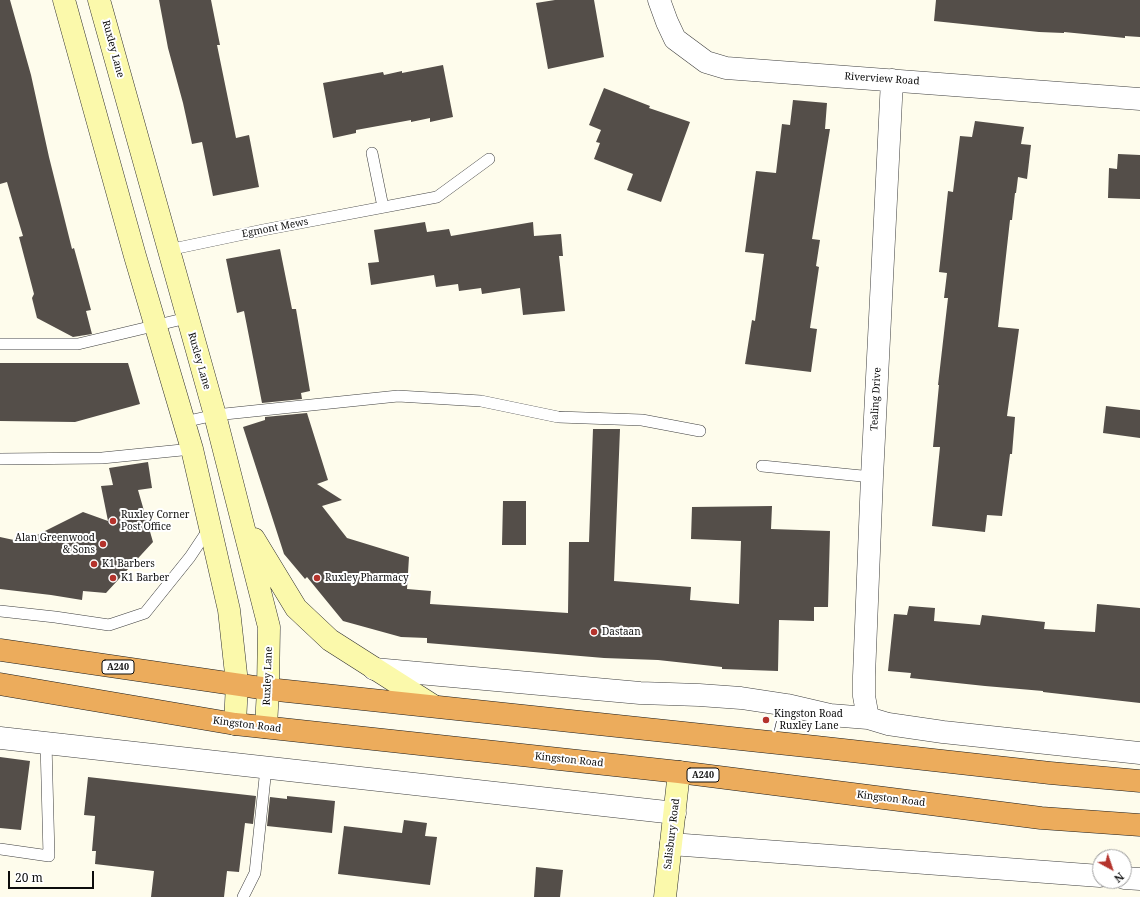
<!DOCTYPE html>
<style>
body{margin:0}
#map{position:relative;width:1140px;height:897px;overflow:hidden;background:#fefcec;font-family:"Noto Serif",serif}
canvas{display:block}
.north{position:absolute;left:1092px;top:849px;width:40px;height:40px;box-sizing:border-box;background:#fff;border:1px solid #9e9e9e;border-radius:50%;rotate:140deg;font-size:11px;font-weight:700;line-height:16px;text-align:center;color:#0c0c0c}
.north::after{content:'';display:block;margin:auto;width:14px;height:18px;background:#b4332c;clip-path:polygon(50% 0,100% 100%,50% 72%,0 100%)}
.scale{position:absolute;left:8px;top:871px;width:86px;height:18px;box-sizing:border-box;border:2px solid #0c0c0c;border-top:0;padding-left:5px;font-size:12px;line-height:14px;white-space:nowrap;color:#0c0c0c;-webkit-text-stroke:3px #fff;paint-order:stroke}
</style>
<div id="map">
<canvas width="1140" height="897"></canvas>
<div class="north">N</div>
<div class="scale">20 m</div>
</div>
<script>
const g = document.querySelector('canvas').getContext('2d');
g.lineJoin = 'round';
function fillPath(path, color) {
  g.fillStyle = color;
  g.fill(path, 'evenodd');
}
function strokePath(path, color, width, dash) {
  g.strokeStyle = color;
  g.lineWidth = width;
  g.lineCap = dash ? 'butt' : 'round';
  g.setLineDash(dash || []);
  g.stroke(path);
}
function drawText(font, color, halo, rows, align = 'center') {
  g.font = font + ' "Noto Serif",serif';
  g.lineWidth = 4;
  g.setLineDash([]);
  g.textBaseline = 'middle';
  g.strokeStyle = halo;
  g.fillStyle = color;
  for (const [text, x, y, turn = 0] of rows) {
    g.save();
    g.translate(x, y);
    g.rotate((+turn || 0) * Math.PI / 180);
    g.textAlign = isNaN(turn) ? turn : align;
    if (halo) g.strokeText(text, 0, 0);
    g.fillText(text, 0, 0);
    g.restore();
  }
}
fillPath(new Path2D(`
 M0,0H10L31,75L49,157L72,249L74,248L91,310L86,311L92,334L73,337L37,318L32,298L34,294L19,237L23,236L16,213L7,182L0,184Z
 M159,0H211L220,45H217L236,138L249,135L259,187L213,196L202,142L192,144L183,103L168,48Z
 M555,0H594L604,57L548,69L536,3Z
 M936,0H1140V37L1125,36V38L1064,32V33L1039,32L934,21Z
 M443,65L453,117L430,122V118L411,122V120L356,130V133L333,138L323,83L383,72L384,75L402,71V73Z
 M604,88L650,106L649,108L690,122L661,202L627,190L633,174L594,159L600,143L596,142L601,130L589,125Z
 M793,100L827,103L825,129H830L812,239L820,240L816,266L819,267L810,328L817,329L811,372L745,364L752,320L755,321L764,254L745,252L756,171L776,173L782,124L790,125Z
 M975,121L1024,127L1021,144L1031,145L1027,179L1018,177L1016,193H1015L1012,220H1010L998,327L1019,329L1007,416L1015,417L1012,454H1010L1002,516L987,515L985,532L932,526L940,447H933L939,385H938L948,298H944L947,273L939,272L948,191L953,192L960,136L972,137Z
 M1118,154L1140,155V199L1108,198L1109,168L1117,169Z
 M425,222L427,232L449,229L451,236L533,222L534,236L561,234L563,256H559L565,311L523,315L520,288L482,294L481,288L459,291L458,284L436,287L434,275L371,285L368,263L379,262L374,230Z
 M280,249L292,309H296L310,391L301,393L302,399L262,403L244,311L237,313L226,259Z
 M0,363H128L140,404L75,422L0,421Z
 M1106,406L1140,410V438L1103,433Z
 M307,413L328,480L317,484L342,500L322,506L347,538L409,557L407,589L431,591L430,604L568,613L569,542H589L593,429H620L614,581L691,587L690,600L739,604L741,541L691,539L692,507L772,506L771,529L830,531L828,607H814V621L779,620L778,671L722,669V667L658,660L604,658L427,643V638L401,637L343,621L307,577L305,579L284,554L243,427L265,420V417Z
 M148,462L152,488L138,490L153,542L106,593L83,591L82,600L51,595L0,589V537L23,542L83,512L108,521L101,486L113,485L109,468Z
 M503,501H526V545H502Z
 M1097,604L1140,608V703L1043,692V691L985,686L910,678L911,673L888,671L894,614L907,615L909,606L935,608L934,621L980,625L982,615L1045,622L1044,629L1095,632Z
 M0,757L30,761L21,830L0,828Z
 M88,777L256,796L253,824L245,823L239,872L227,871L224,897H151L154,871L95,864L96,851H92L95,816L84,815Z
 M287,796L335,801L332,833L267,826L270,797L287,799Z
 M404,820L427,823L425,836L437,837L430,885L338,874L344,826L402,833Z
 M536,867L563,870L560,897H534Z`), '#544e49');
const lane = new Path2D(`
 M372,153L383,207
 M168,250L263,230L437,197L489,159
 M0,344H78L187,318
 M184,422L215,415L398,396L481,401L558,417L642,420L700,431
 M0,459L102,458L192,449
 M762,466L872,477
 M0,611L55,617L109,625L145,613L190,557L210,527
 M0,849L49,856L46,743
 M243,897L255,873L266,768`);
const street = new Path2D(`
 M659,0L667,22L675,39L706,62L726,68L1140,99
 M374,669L640,693L699,695L741,698L787,705L830,715L868,718L888,724L943,732L1140,753
 M868,718L864,696V676L872,477L892,80
 M0,738L675,813
 M671,844L1100,876
 M1124,878L1140,879`);
const secondary = new Path2D(`
 M64,0L135,256L192,449L210,527L229,610L237,683L235,724
 M99,0L215,415L269,627L268,689L266,727
 M254,539L296,608L330,640L432,705
 M665,897L679,772`);
const highway = new Path2D(`
 M0,650L268,689L816,747L1050,773L1140,781
 M0,684L235,724L679,772L1041,818L1140,825`);
strokePath(lane, '#3f3f3f', 12);
strokePath(street, '#3f3f3f', 23);
strokePath(secondary, '#2e2e2e', 23);
strokePath(highway, '#1d1d1d', 23);
strokePath(lane, '#fff', 11);
strokePath(street, '#fff', 22);
strokePath(secondary, '#fbf9ab', 22);
strokePath(highway, '#ecac5c', 22);
for (const [x, y, r, color] of [
 [113,521,4,"#b4332c"],
 [103,544,4,"#b4332c"],
 [94,564,4,"#b4332c"],
 [113,578,4,"#b4332c"],
 [317,578,4,"#b4332c"],
 [594,632,4,"#b4332c"],
 [766,720,4,"#b4332c"]
]) {
  const dot = new Path2D();
  dot.arc(x, y, r, 0, 2 * Math.PI);
  g.fillStyle = color;
  g.fill(dot);
  strokePath(dot, '#fff', 1.5);
}
for (const [x, y, w] of [
 [118,667,32],
 [703,775,32]
]) {
  const box = new Path2D();
  box.roundRect(x - w / 2, y - 7, w, 14, 3);
  g.fillStyle = '#fff';
  g.fill(box);
  strokePath(box, '#0c0c0c', 1);
}
drawText('bold 9px', '#0c0c0c', null, [
 ["A240",118,667],
 ["A240",703,775]
]);
drawText('10px', '#0c0c0c', '#fff', [
 ["Ruxley Lane",113,49,75],
 ["Riverview Road",882,79,4],
 ["Egmont Mews",275,228,-11],
 ["Ruxley Lane",199,361,74],
 ["Tealing Drive",876,399,-87],
 ["Ruxley Lane",268,676,-88],
 ["Kingston Road",247,725,7],
 ["Kingston Road",569,760,6],
 ["Kingston Road",891,799,7],
 ["Salisbury Road",672,834,-83]
]);
drawText('10px', '#0c0c0c', '#fff', [
 ["Ruxley Corner",121,515],
 ["Post Office",121,527],
 ["Alan Greenwood",95,538,"right"],
 ["& Sons",95,550,"right"],
 ["K1 Barbers",102,564],
 ["K1 Barber",121,578],
 ["Ruxley Pharmacy",325,578],
 ["Dastaan",602,632],
 ["Kingston Road",774,714],
 ["/ Ruxley Lane",774,726]
], 'left');
</script>
